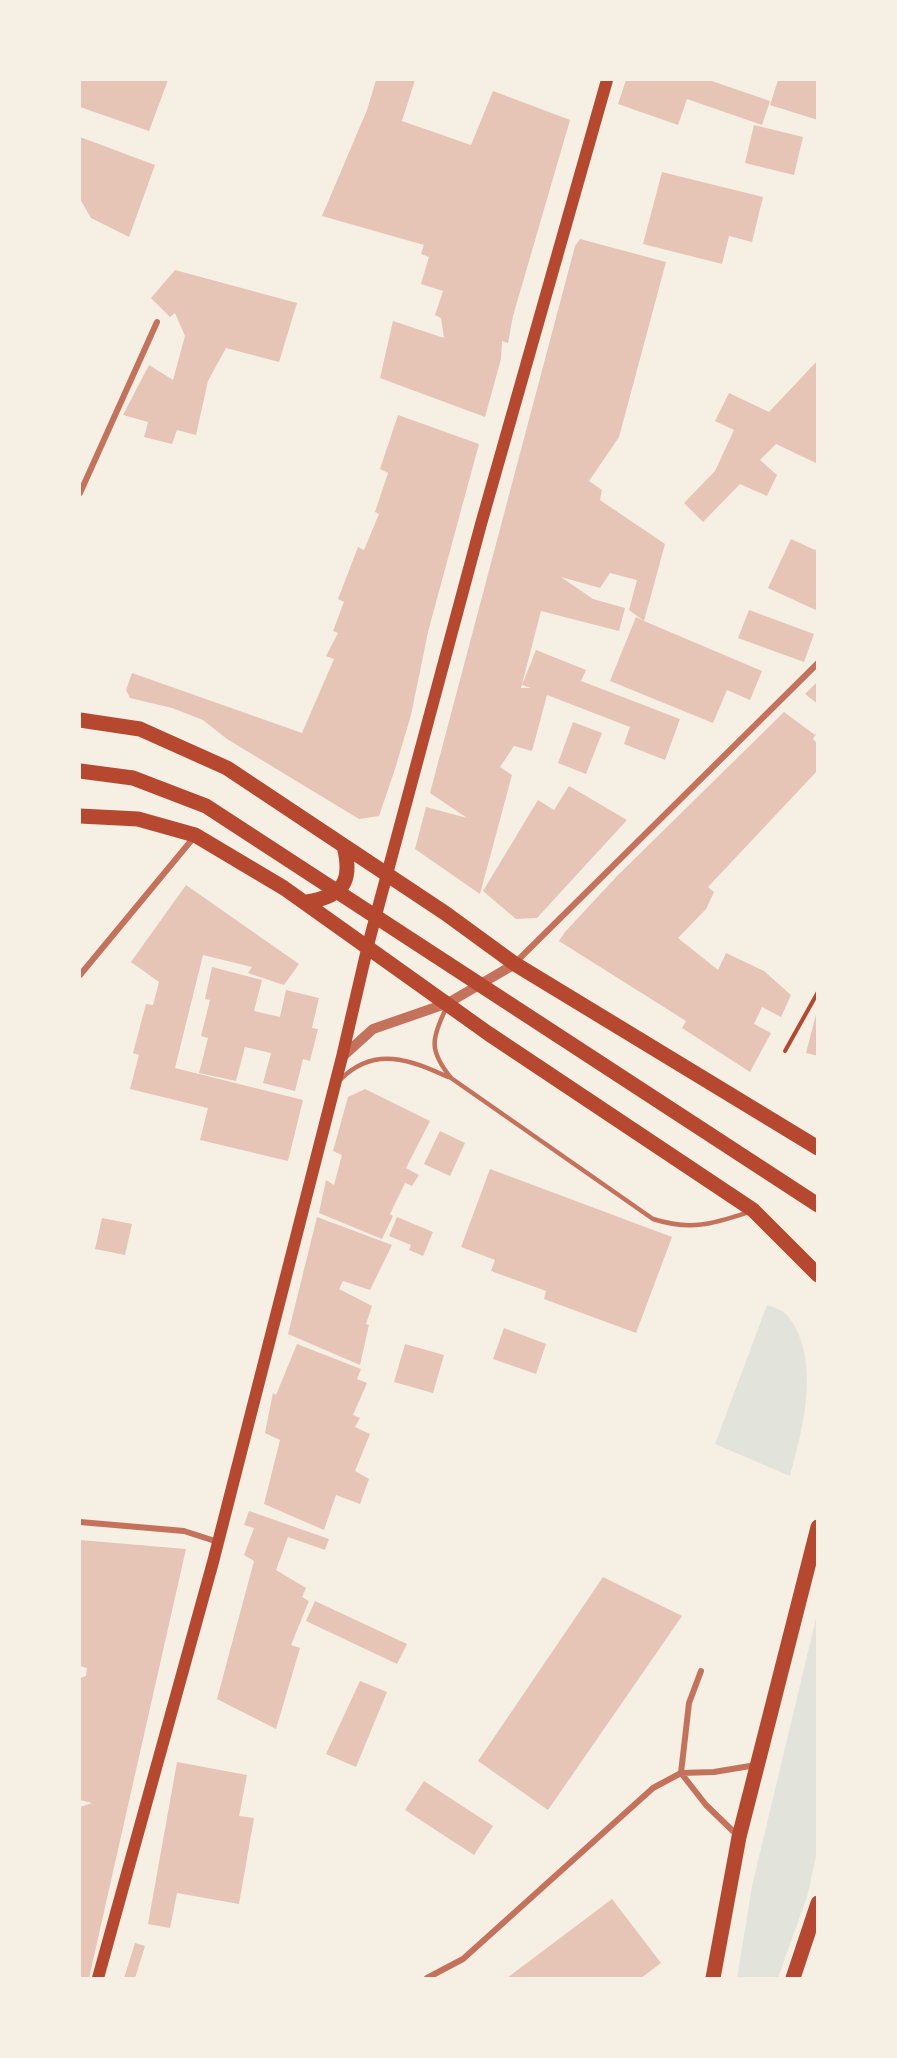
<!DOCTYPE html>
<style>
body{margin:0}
#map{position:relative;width:897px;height:2058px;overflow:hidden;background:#f6efe4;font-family:"Archivo Narrow",sans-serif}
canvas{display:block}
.frame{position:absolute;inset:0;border:81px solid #f6efe4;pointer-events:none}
</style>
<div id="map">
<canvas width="897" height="2058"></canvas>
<div class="frame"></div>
</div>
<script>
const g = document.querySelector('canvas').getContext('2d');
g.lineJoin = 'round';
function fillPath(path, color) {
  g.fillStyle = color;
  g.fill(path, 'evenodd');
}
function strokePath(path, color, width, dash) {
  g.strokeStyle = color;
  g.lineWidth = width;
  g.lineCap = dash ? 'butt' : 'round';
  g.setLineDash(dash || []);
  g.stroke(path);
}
fillPath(new Path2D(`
 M767,1305C773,1307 783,1310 787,1315C822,1357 803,1429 790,1476L715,1444Z
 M817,1614V1852L807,1897L778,1978H737L752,1886Z`), '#e2e4dc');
fillPath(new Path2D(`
 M80,80H168L149,131L80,107Z
 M376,80H415L402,121L471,145L493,91L570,120L513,316L508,343L502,341L501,359L485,417L380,378L393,321L444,338L441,318L435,315L443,291L421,284L429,257L421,254L424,245L322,216L367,110Z
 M626,80H709L770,101L762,125L687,99L678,125L618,104Z
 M778,80H818V120L770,105Z
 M754,125L803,137L794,175L745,163Z
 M80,137L155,165L129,237L91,218L80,199Z
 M662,172L763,197L752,242L729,236L722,264L643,244Z
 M580,239L666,262L619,437L589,481L602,490L600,500L665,544L644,621L762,671L750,700L727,690L713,723L610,681L636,617L644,621L629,610L637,580L610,573L600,588L561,577L593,599L625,608L619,631L541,611L521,688H531L522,685L536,650L586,670L581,681L680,719L665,760L624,744L630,727L547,695L532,751L514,746L500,767L512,775L480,894L415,849L426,807L467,818L430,793L575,246Z
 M175,270L297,303L279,362L226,348L208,381L196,435L177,430L172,444L144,437L148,422L123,415L149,365L173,380L185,336L175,313L170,317L151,298Z
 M818,360V464L776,444L760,460L777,475L767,496L740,484L703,522L684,503L715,471L734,430L715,421L729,393L769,412Z
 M398,415L479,444L428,632L411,715L395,769L379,816L359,819L227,739L203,720L172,708L130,698L126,690L132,673L302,733L334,659L326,656L338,633L333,631L344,602L338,599L358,547L364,550L379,514L375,512L388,473L380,469Z
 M791,539L815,550L818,547V611L768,588Z
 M749,610L814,634L804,662L738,638Z
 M818,681V704L805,694Z
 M784,712L815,735L818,730V737L815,735L813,739L818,744V770L708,887L714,892L706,909L678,938L718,970L726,953L764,971L791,995L781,1017L762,1007L754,1024L771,1033L750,1072L682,1028L686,1021L559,941L565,932L617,876Z
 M573,722L602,733L586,774L558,763Z
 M569,786L627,820L537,918L516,919L483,891L538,800L554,810Z
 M186,885L299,964L284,985L248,973L252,967L203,955L175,1068L303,1100L288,1161L200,1140L208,1108L130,1089L139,1055L133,1053L146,1004L153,1005L159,982L131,962Z
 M212,967L262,980L254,1011L280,1017L286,990L319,998L312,1028L318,1029L310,1061L303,1059L295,1091L263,1083L271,1053L245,1047L236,1081L199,1073L208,1038L201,1036L210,1000L205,999Z
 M817,1011H818V1056L806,1053Z
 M365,1089L430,1121L406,1168L419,1175L412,1186L405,1183L390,1214L393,1216L382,1239L319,1213L326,1180L334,1185L342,1155L333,1151L348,1097Z
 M440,1131L465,1143L450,1176L424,1164Z
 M490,1169L672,1237L636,1333L544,1299L546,1291L491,1271L495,1260L461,1247Z
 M317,1217L392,1245L370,1290L343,1281L339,1289L372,1306L366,1324L369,1325L360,1365L288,1334Z
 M397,1217L433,1232L423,1256L409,1250L411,1245L389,1236Z
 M102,1218L132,1224L125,1255L95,1249Z
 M504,1328L546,1344L536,1374L493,1359Z
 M297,1344L361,1369L357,1379L367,1383L353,1415L360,1418L355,1427L370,1434L355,1471L369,1479L360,1504L336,1495L324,1530L264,1504L280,1440L265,1433L273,1393L276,1395Z
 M405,1344L444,1355L433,1393L394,1382Z
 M249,1511L329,1539L325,1550L288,1537L276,1570L306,1588L302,1597L309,1601L291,1645L300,1648L276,1729L217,1699L254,1561L244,1555L254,1528L244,1525Z
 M80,1540L186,1549L89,1978H80V1807L92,1803L80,1800V1678L86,1676L87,1668L80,1666Z
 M603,1577L682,1616L548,1810L478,1761Z
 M315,1601L407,1644L397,1664L306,1621Z
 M360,1681L387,1692L356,1767L326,1754Z
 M177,1762L247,1775L239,1816L254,1818L239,1904L177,1893L170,1928L148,1924Z
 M424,1781L493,1826L474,1855L405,1810Z
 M612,1899L661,1963L641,1978H507Z
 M135,1943L145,1946L135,1978H124Z`), '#e6c5b7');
strokePath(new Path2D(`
 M785,1051L818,992`), '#b5482f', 4);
strokePath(new Path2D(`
 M446,1008C432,1040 428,1049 451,1078L653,1219C691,1231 712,1224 749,1212
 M340,1080C374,1045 411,1060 448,1077`), '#c5725c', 4.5);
strokePath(new Path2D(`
 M80,493L157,322
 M515,963L818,663
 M80,975L195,836
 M80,1522L184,1531L218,1542
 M681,1773L689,1703L701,1671
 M681,1773L706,1805L737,1835
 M427,1978L463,1959L653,1788L681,1773L714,1772L756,1765`), '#c5725c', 6);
strokePath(new Path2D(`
 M342,1057L373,1029L448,1003L515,964`), '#c5725c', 10);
strokePath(new Path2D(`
 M98,1978L213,1562L342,1057L368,945L481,524L607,80`), '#b5482f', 12);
strokePath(new Path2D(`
 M80,720L140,729L227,768L445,913L515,964L818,1148
 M80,771L133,778L206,806L818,1205
 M80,816L138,819L195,835L284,888L489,1034L753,1210L818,1275
 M307,902C343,896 353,882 344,846
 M713,1978L739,1837L818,1527
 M793,1978L818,1903`), '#b5482f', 15);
</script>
